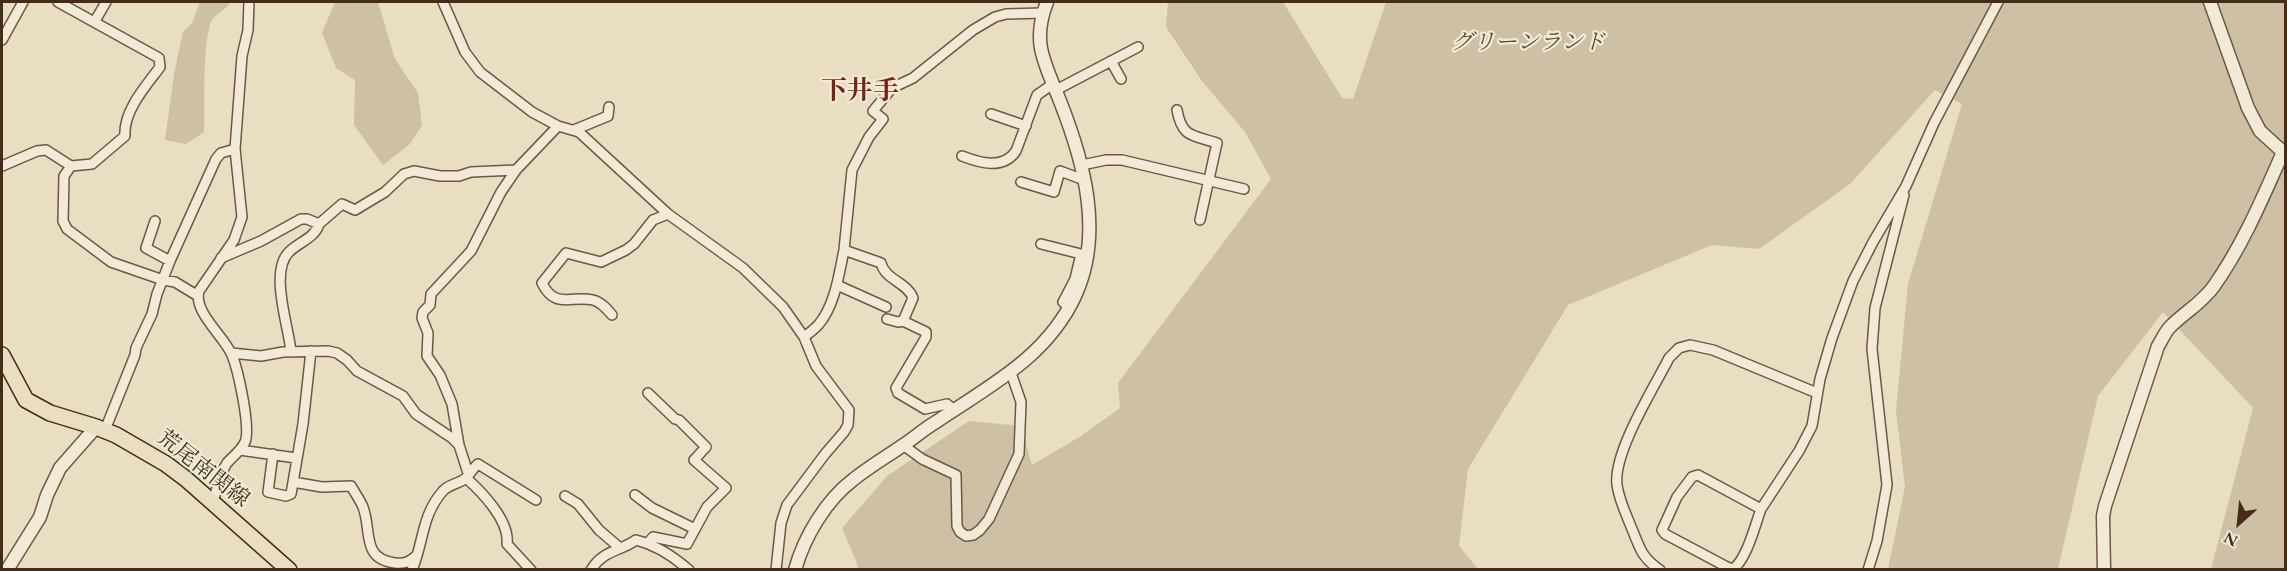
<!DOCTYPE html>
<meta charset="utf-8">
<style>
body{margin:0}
#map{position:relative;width:2287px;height:571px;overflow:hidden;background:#e9dec2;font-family:"EB Garamond",serif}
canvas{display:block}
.frame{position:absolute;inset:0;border:3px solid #462b19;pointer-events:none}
.north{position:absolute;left:2209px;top:493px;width:60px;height:60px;-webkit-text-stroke:4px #f1ead7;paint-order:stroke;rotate:207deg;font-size:16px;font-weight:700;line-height:24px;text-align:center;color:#462b19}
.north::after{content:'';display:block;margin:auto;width:21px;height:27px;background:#462b19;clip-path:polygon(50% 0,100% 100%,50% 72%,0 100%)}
</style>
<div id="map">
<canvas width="2287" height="571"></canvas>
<div class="frame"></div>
<div class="north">N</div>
</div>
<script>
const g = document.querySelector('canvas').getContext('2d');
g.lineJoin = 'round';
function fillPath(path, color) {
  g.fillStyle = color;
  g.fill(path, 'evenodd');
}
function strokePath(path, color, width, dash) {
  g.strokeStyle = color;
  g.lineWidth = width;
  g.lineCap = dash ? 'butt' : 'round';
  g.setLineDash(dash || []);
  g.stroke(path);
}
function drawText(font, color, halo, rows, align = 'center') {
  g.font = font + ' "EB Garamond","Noto Serif JP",serif';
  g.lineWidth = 4.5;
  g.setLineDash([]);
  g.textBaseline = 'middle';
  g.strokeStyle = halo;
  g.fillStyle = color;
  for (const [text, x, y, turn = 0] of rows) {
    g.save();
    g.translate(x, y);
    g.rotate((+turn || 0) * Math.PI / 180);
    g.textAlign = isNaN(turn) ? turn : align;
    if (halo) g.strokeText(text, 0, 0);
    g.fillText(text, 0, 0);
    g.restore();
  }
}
fillPath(new Path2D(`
 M200,2H230C226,11 214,14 211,22C202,47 205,104 204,132L186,144L165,140L174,74L183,32L192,23Z
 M335,2H378L395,59L418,93L422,125L410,144L383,165L354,125L355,80L336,68L322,33Z
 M1168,2H1283L1342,98L1353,99L1386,2H2285V569H2211L2253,408L2163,312L2098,396L2058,569H1888L1905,487L1896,411L1908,284L1962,104L1935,90L1850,184L1759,249L1712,245L1568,305L1468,469L1459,546L1478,569H857L858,566L842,528L887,476L969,421L1021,426L1032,465L1081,436L1120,408L1118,383L1271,179L1245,132L1202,81L1166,27Z`), '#cdc0a5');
const minor = new Path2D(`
 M443,2L465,52L480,72L532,112L558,126L579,132L668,214L743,268L783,307L804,337L816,366L849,410L848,425L844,432L825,454L787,505L781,523L776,570
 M95,21L106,2
 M2,40L23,2
 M1111,61L1121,79
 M1056,90L1138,47
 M1177,110C1182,138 1193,135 1217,143L1200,220
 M991,114L1026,126
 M574,130L608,116L609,107
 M962,156C980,163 1003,170 1016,151L1037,95L1053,84
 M1082,165L1106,160H1122L1244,189
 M2,166L37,151L46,150L71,166L92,164L125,136C123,111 146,86 160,67L159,58L58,2
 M71,166L64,176L63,221L67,229L111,262L163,280L175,282L198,296
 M1021,182L1054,192L1060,171L1084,180
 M1041,244L1081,254L1075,279L1063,302L1069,307
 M844,250L852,170L869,137L883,119L873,111L892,88L913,78L973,30L995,17L1006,14L1043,13
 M221,258L261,241L301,219H307L319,224L342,204L355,210L385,192L404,174L414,171L440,176H459L471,172L516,170
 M170,261L216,159L221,153L235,149
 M837,285L886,307
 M612,315C607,309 601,302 593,300C572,295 555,310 542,283L566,253L601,262L626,250L634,244L653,220L668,214
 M887,319L898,322L903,321
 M804,337C809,333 815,329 819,324C835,305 839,274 844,250L881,263C885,280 907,282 913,298L903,321L926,332V337L896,388L898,393L925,409L947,404L954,410
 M291,352C289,327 269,272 289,252C299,242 315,238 319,224
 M231,353L261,356L283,352L328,351L337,353L347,360L357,371L403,396L416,414L452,438L459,445L468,473
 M648,393L675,419L679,420L706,447L694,460L726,488L707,507L687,544L653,537L648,543
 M105,430L135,355L136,348L152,314L157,294L170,261L146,248L155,221
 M459,445L452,404L440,375L427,356L428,333L422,318L423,312L430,305L431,294L471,251L501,192L516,170L558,126
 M903,445L922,459L956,475L957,526L960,532L966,536L973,535L980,530L989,519L1019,454L1021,402L1011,373
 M240,450L296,458
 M273,454L268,492L286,496L291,494L303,424L311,351
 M1698,475L1761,509C1755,525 1747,559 1733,569L1727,567L1665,534L1662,530L1677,497L1692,477Z
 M466,478C482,492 510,521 507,544L531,570
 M293,482L322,487L351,486C355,493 360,500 363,507C372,531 361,559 395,563C405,564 410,562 417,555
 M635,495L652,508L695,529
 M565,496L578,504L599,530L620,548
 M213,502C217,489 219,475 227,463C233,456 241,451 245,442C251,428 238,370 232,355C224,336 193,312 199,291L234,240L242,217L235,149L242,56L248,30L249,2
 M1761,509L1799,451L1812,426L1820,379L1832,338L1853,281L1873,242L1906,186L1934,123L1998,2
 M412,570C424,542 421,517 442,492C448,484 459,484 466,478C470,474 473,468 478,464L536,500
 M591,570C603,550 619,552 636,540C656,545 673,556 689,570
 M1660,570C1641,557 1640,548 1632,529C1626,514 1619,500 1617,485C1613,452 1654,388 1669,358L1679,348L1690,345L1713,350L1817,393
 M1868,570L1877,541L1887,485L1872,349L1875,308L1904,195`);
const tertiary = new Path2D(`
 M2210,2L2248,108L2260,131L2283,152
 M7,570L40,517L47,495L60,468L96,427
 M795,570C804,537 826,500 854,479C869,467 886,457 902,446C914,438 924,429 936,422C989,386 1047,357 1075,296C1104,233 1084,162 1060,101C1045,63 1031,43 1047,2
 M2104,570L2103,516L2105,506L2158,346C2162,340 2165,332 2170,327C2185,312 2202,303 2214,286C2243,245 2263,197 2283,152H2286`);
const primary = new Path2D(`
 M2,355L26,400L50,413L96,427L116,435L166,464L186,479L289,570`);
strokePath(minor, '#6f5843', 12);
strokePath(tertiary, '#6f5843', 15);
strokePath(primary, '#462b19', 18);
strokePath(minor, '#f1ead7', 9);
strokePath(tertiary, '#f1ead7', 12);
strokePath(primary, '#e9dec2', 15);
drawText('italic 22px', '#614935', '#f1ead7', [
 ["グリーンランド",1528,43]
]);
drawText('22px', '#462b19', '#f1ead7', [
 ["荒尾南関線",203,469,38]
]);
drawText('bold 26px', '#7a1f14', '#f1ead7', [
 ["下井手",860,92]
]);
</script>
